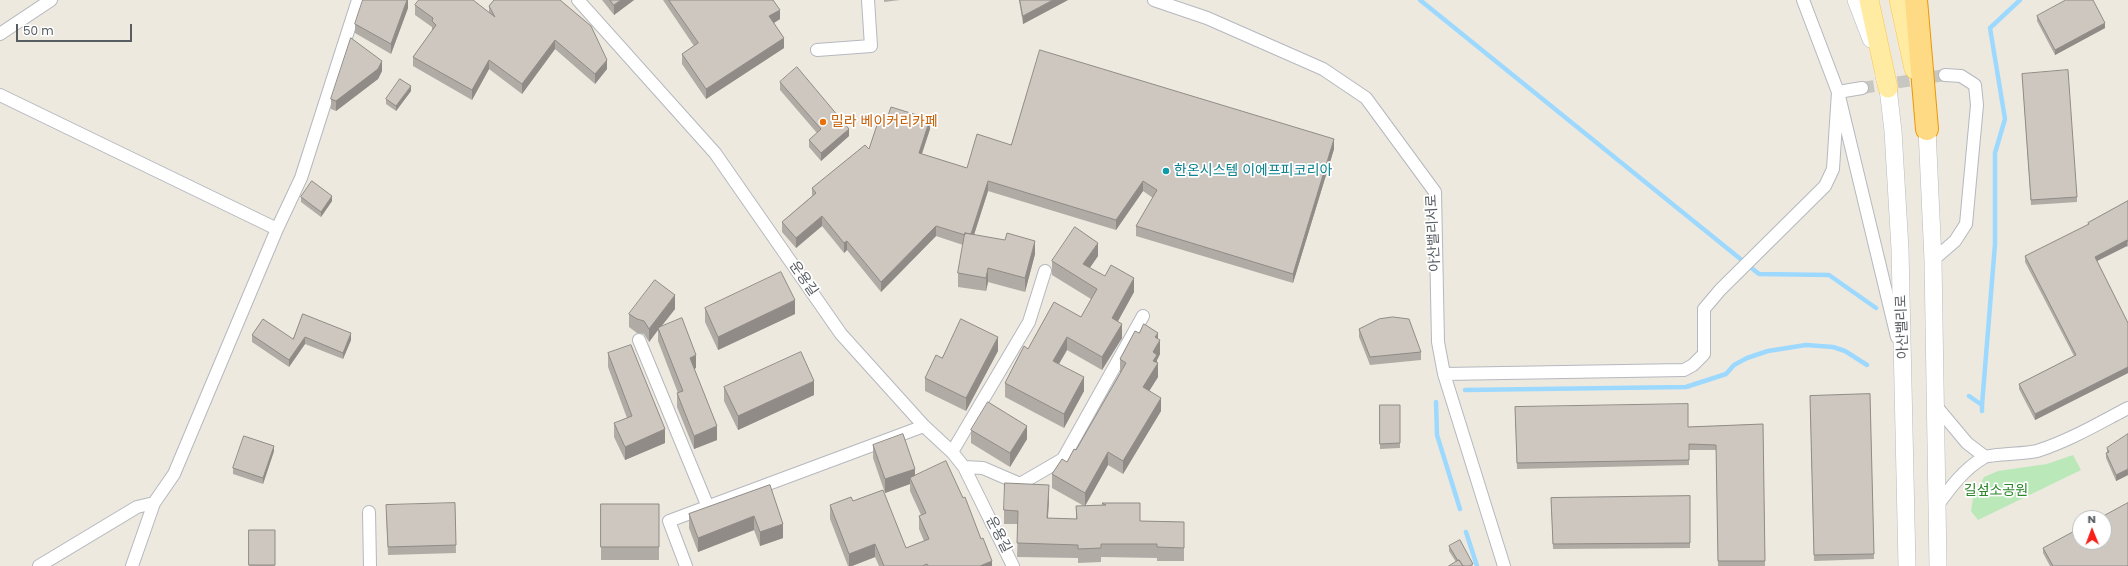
<!DOCTYPE html>
<meta charset="utf-8">
<style>
body{margin:0}
#map{position:relative;width:2128px;height:566px;overflow:hidden;background:#ede9df;font-family:Poppins,sans-serif}
canvas{display:block}
.north{position:absolute;left:2072px;top:510px;width:40px;height:40px;box-sizing:border-box;background:#fff;border:1px solid #bcbec0;border-radius:50%;rotate:359deg;font-size:11px;font-weight:700;line-height:16px;text-align:center;color:#585d62}
.north::after{content:'';display:block;margin:auto;width:14px;height:18px;background:#fa1f18;clip-path:polygon(50% 0,100% 100%,50% 72%,0 100%)}
.scale{position:absolute;left:16px;top:24px;width:116px;height:18px;box-sizing:border-box;border:2px solid #585d62;border-top:0;padding-left:5px;font-size:12px;line-height:14px;white-space:nowrap;color:#585d62;-webkit-text-stroke:3px #fff;paint-order:stroke}
</style>
<div id="map">
<canvas width="2128" height="566"></canvas>
<div class="north">N</div>
<div class="scale">50 m</div>
</div>
<script>
const g = document.querySelector('canvas').getContext('2d');
g.lineJoin = 'round';
function fillPath(path, color) {
  g.fillStyle = color;
  g.fill(path, 'evenodd');
}
function strokePath(path, color, width, dash) {
  g.strokeStyle = color;
  g.lineWidth = width;
  g.lineCap = dash ? 'butt' : 'round';
  g.setLineDash(dash || []);
  g.stroke(path);
}
function drawText(font, color, halo, rows, align = 'center') {
  g.font = font + ' Poppins,"Noto Sans KR",sans-serif';
  g.lineWidth = 3.5;
  g.setLineDash([]);
  g.textBaseline = 'middle';
  g.strokeStyle = halo;
  g.fillStyle = color;
  for (const [text, x, y, turn = 0] of rows) {
    g.save();
    g.translate(x, y);
    g.rotate((+turn || 0) * Math.PI / 180);
    g.textAlign = isNaN(turn) ? turn : align;
    if (halo) g.strokeText(text, 0, 0);
    g.fillText(text, 0, 0);
    g.restore();
  }
}
fillPath(new Path2D(`
 M2073,455L2081,470L1978,520L1971,511L1973,498L1984,477L1998,471L2047,464Z`), '#bae8b8');
strokePath(new Path2D(`
 M1420,0L1759,274L1829,275L1876,308
 M1465,390L1686,387L1726,374L1734,365L1747,358L1768,351L1806,345L1833,347L1845,351L1867,365
 M1969,396L1982,405V411
 M1436,402L1437,435L1460,509
 M1982,405L1995,244V153L2005,119L1990,28L2020,0
 M1466,532L1477,566`), '#9dd9ff', 4.5);
strokePath(new Path2D(`
 M1862,88L1945,75`), '#c8c6c0', 12, [12, 6]);
const street = new Path2D(`
 M578,0L715,153L841,334L924,426L952,452L964,467L1013,566
 M1154,0L1207,18L1323,69L1366,98L1435,192L1438,342L1444,374L1504,566
 M0,34L51,0
 M817,50L871,46L868,0
 M1862,88L1838,92L1897,337
 M0,95L277,229
 M1933,260L1955,241L1966,224L1977,105L1975,85L1961,76L1945,75
 M639,340L708,507
 M1444,374L1684,370L1693,365L1704,354V309L1720,290L1825,186L1833,169L1838,92L1803,0
 M1936,406L1967,443L1984,456
 M952,452L1029,322L1045,271
 M964,467L983,468L1020,484L1063,459L1143,316
 M1937,506C1950,488 1964,469 1983,458C1988,454 2026,454 2037,451C2069,441 2099,423 2128,408
 M369,512L370,566
 M39,566L137,507L154,503
 M132,566L154,503L174,474L277,229L301,178L358,0
 M686,566L669,521L924,426`);
const secondary = new Path2D(`
 M1856,0L1871,39
 M1884,76L1888,88L1893,131L1900,249L1907,566
 M1927,129L1933,260L1938,566`);
const primary = new Path2D(`
 M1869,0L1888,88
 M1899,0L1914,69`);
const highway = new Path2D(`
 M1916,0L1927,129`);
strokePath(street, '#b5b8be', 14);
strokePath(secondary, '#b5bac0', 18);
strokePath(primary, '#ffc346', 20);
strokePath(highway, '#ec9700', 24);
strokePath(street, '#fff', 12);
strokePath(secondary, '#fff', 17);
strokePath(primary, '#ffeca2', 19);
strokePath(highway, '#ffda84', 22);
fillPath(new Path2D(`
 M408,0V8L391,54L355,33V24Z
 M494,0L607,69L595,84L555,49L522,94L489,69L472,100L413,66V57L432,31V27L415,15V5L489,12V6Z
 M602,0H634L614,15Z
 M663,0H773L780,19L774,23L784,48L706,99L682,64V54L694,46Z
 M884,0H900L884,2Z
 M1019,0H1068L1023,24Z
 M2037,16L2105,28L2055,55L2037,21Z
 M382,71L378,79L336,111L331,109V99Z
 M2022,74L2077,197V202L2031,205Z
 M780,82L849,136L821,161L809,147V140L817,133L780,90Z
 M411,91L396,111L386,104V99Z
 M886,121L930,129L922,154L967,168L1011,145L1334,149L1293,283L1136,236V226L1153,198L1143,191L1116,230L988,191L974,235L1035,254L1025,292L988,282L986,291L958,287V273L963,245L936,236L881,292L847,250L844,253L822,226L796,248L782,232V222L812,196V188L869,149Z
 M301,197L332,201L321,217L301,202Z
 M2128,201V247L2127,246L2097,261L2128,323V373L2035,420L2019,389V384L2074,356L2025,262V256L2088,225V223Z
 M1098,256L1089,268L1134,292L1118,321L1122,338L1102,370L1067,350L1059,364L1084,391L1064,428L1005,397V383L1028,349L1081,317L1091,299L1052,275V261Z
 M705,308L795,314L718,350L705,322Z
 M675,309L661,327L696,368L694,369L717,440L694,449L677,407V393H678L658,341V330L649,342L644,334L637,333L629,327V314Z
 M303,314L351,340L343,359L305,344L289,367L252,342V335L293,339Z
 M1359,329L1421,352V360L1370,365L1359,337Z
 M1139,333L1158,339L1160,354L1157,360L1158,377L1149,391L1161,411L1123,474L1108,465L1085,506L1102,505V503L1140,521L1184,522V561H1157V558L1101,557V562L1078,563V558L1017,557L1018,524H1004V510L1049,498L1048,518L1076,519V506H1084L1052,488V474L1067,462L1076,450L1120,373V359Z
 M998,351L966,411L925,391V378Z
 M608,353L665,443L625,460L614,437V423L627,418L608,367Z
 M724,387L814,395L738,430L724,401Z
 M1870,394L1874,559L1814,561L1810,396Z
 M1380,405H1400V448L1380,449Z
 M1515,407L1688,427L1763,424L1765,566H1718L1716,450H1689V465L1517,469Z
 M971,430L1027,439L1010,467L971,443Z
 M873,445L915,476L992,566H879L875,557L852,566H848L830,519V505L853,501L906,548L924,541L919,529V516L921,515L910,491V484L885,493L873,458Z
 M2107,448L2128,475L2116,481L2106,458V453H2107Z
 M274,451L263,484L233,474V468Z
 M770,485L783,538L760,546L754,530L698,552L689,528V514Z
 M1690,496V548L1553,549L1551,498Z
 M455,503L456,553L388,555L386,513Z
 M601,504H659V560H601Z
 M249,530H275V566H249Z
 M1449,546L1473,566L1456,562L1449,551Z
 M2043,548L2128,566H2050L2043,553Z`), '#b0aba5');
fillPath(new Path2D(`
 M407,0H408V8L391,54V44Z
 M621,0H634L614,15V5Z
 M1053,0H1068L1023,24V16Z
 M780,10V19L769,26V16Z
 M2105,23V28L2055,55V50Z
 M784,38V48L706,99V89Z
 M555,40V49L522,94V84Z
 M489,60V69L472,100V90Z
 M607,60V69L595,84V74Z
 M382,61V71L378,79L336,111V101Z
 M411,86V91L396,111V106Z
 M930,119V129L919,162V153Z
 M849,129V136L821,161V153Z
 M1334,139V149L1293,283V274Z
 M988,181V191L970,247V237Z
 M1143,181V191L1116,230V220Z
 M332,196V201L321,217V212Z
 M822,216V226L796,248V238Z
 M936,226V236L881,292V282Z
 M2127,240V246L2095,262V257Z
 M847,241V250L844,253V243Z
 M1035,241V254L1025,292V278Z
 M1098,243V256L1083,278V264Z
 M988,268V282L986,291V278Z
 M1134,278V292L1112,332V318Z
 M675,295V309L659,329L658,328V330L649,342V329Z
 M795,300V314L718,350V337Z
 M1122,324V338L1102,370V357Z
 M351,333V340L343,359V353Z
 M1158,333V344L1160,340V354L1157,360V364L1158,363V377L1143,401V387L1153,352L1155,337Z
 M305,337V344L289,367V360Z
 M998,337V351L966,411V398Z
 M1067,337V350L1053,374V361Z
 M696,355V368L690,371V358Z
 M2128,367V373L2035,420V414Z
 M1084,377V391L1064,428V414Z
 M814,381V395L738,430V416Z
 M1161,398V411L1123,474V461Z
 M717,426V440L694,449V436Z
 M1027,426V439L1010,467V453Z
 M665,429V443L625,460V447Z
 M274,446V451L263,484V478Z
 M1108,452V465L1085,506V493Z
 M915,469V482L910,478V484L885,493V479Z
 M2128,469V475L2116,481V475Z
 M1049,485V498L1047,532V518Z
 M754,516V530L698,552V538Z
 M783,524V538L760,546V532Z
 M875,544V557L852,566H849V554Z
 M992,561V566H980Z`), '#908b86');
const building = new Path2D(`
 M363,0H407L391,44L355,24Z
 M419,0H473L495,17L489,6L494,0H560L591,26L607,60L595,74L555,40L522,84L489,60L472,90L413,57L436,25L432,21L433,18L415,5Z
 M610,0H621L614,5Z
 M669,0H773L780,10L769,16L784,38L706,89L682,54L698,43Z
 M1020,0H1053L1023,16Z
 M2066,0H2093L2105,23L2055,50L2037,16Z
 M351,38L382,61L378,69L336,101L331,99Z
 M1040,50L1334,139L1293,274L1136,226L1157,190L1143,181L1116,220L988,181L971,234L965,233V235L936,226L881,282L847,241L844,243L822,216L796,238L782,222L816,193L812,188L865,145L869,149L879,119L886,121L891,107L930,119L919,153L967,168L977,134L1011,145Z
 M797,67L849,129L821,153L809,140L821,129L780,82Z
 M2068,70L2077,197L2031,200L2022,74Z
 M400,79L411,86L396,106L386,99Z
 M312,181L332,196L321,212L301,197Z
 M2128,201V242L2127,240L2095,257L2128,323V367L2035,414L2019,384L2076,355L2025,256L2089,224L2088,223Z
 M1075,227L1098,243L1083,264L1105,276L1111,265L1134,278L1112,318L1122,324L1102,357L1067,337L1053,361L1084,377L1064,414L1005,383L1024,346L1028,349L1054,302L1081,317L1097,289L1052,261Z
 M965,233L1005,240L1007,233L1035,241L1025,278L988,268L986,278L958,273Z
 M781,272L795,300L718,337L705,308Z
 M655,280L675,295L649,329L644,321L637,319L629,314Z
 M303,314L351,333L343,353L305,337L289,360L252,335L263,319L293,339Z
 M1393,317L1409,319L1421,352L1370,357L1359,329L1379,319Z
 M682,318L696,355L690,358L717,426L694,436L677,393L683,391L658,328Z
 M961,319L998,337L966,398L925,378L936,355L942,358Z
 M1144,324L1158,333L1155,337L1160,340L1153,352L1157,355L1153,361L1158,363L1143,387L1161,398L1123,461L1108,452L1085,493L1052,474L1062,459L1067,462L1074,449L1076,450L1126,363L1120,359L1135,331L1139,333Z
 M631,345L665,429L625,447L614,423L632,416L608,353Z
 M801,352L814,381L738,416L724,387Z
 M1870,394L1874,554L1814,555L1810,396Z
 M988,402L1027,426L1010,453L971,430Z
 M1688,404V427L1763,424L1765,561H1718L1716,445L1689,444V460L1517,463L1515,407Z
 M1380,405H1400V443L1380,444Z
 M903,434L915,469L885,479L873,445Z
 M2128,434V469L2116,475L2106,453L2109,452L2107,448Z
 M244,436L274,446L263,478L233,468Z
 M946,461L963,498L965,497L981,539L983,538L992,561L980,566H928L927,564L922,566H884L875,544L849,554L830,505L851,497L853,501L883,490L906,548L929,539L919,516L926,513L910,478Z
 M1005,483L1049,485L1047,518L1077,519L1076,506L1106,505L1102,503H1140V521L1184,522V548L1157,547V544H1101V548L1078,549V545L1017,543L1018,511L1004,510Z
 M770,485L783,524L760,532L754,516L698,538L689,514Z
 M1690,496V543L1553,544L1551,498Z
 M455,503L456,545L388,547L386,505Z
 M2128,503V566H2053L2043,548L2080,528V542H2104V518H2100Z
 M601,504H659V547H601Z
 M249,530H275V565H249Z
 M1460,540L1473,564L1469,566H1463L1459,560L1458,561L1449,546Z
 M1459,560L1463,566H1449Z`);
fillPath(building, '#cdc7c0');
strokePath(building, '#908b86', 1);
for (const [x, y, r, color] of [
 [823,122,4,"#e8710a"],
 [1166,171,4,"#0f9aa8"]
]) {
  const dot = new Path2D();
  dot.arc(x, y, r, 0, 2 * Math.PI);
  g.fillStyle = color;
  g.fill(dot);
  strokePath(dot, '#fff', 1.5);
}
drawText('14px', '#c56008', '#fff', [
 ["밀라 베이커리카페",831,122]
], 'left');
drawText('14px', '#0d838f', '#fff', [
 ["한온시스템 이에프피코리아",1174,171]
], 'left');
drawText('14px', '#585d62', '#fff', [
 ["아산밸리서로",1434,233,-93],
 ["운용길",803,279,55],
 ["아산밸리로",1903,327,-92],
 ["운용길",998,535,63]
]);
drawText('14px', '#2c862c', '#fff', [
 ["길섶소공원",1996,491]
]);
</script>
